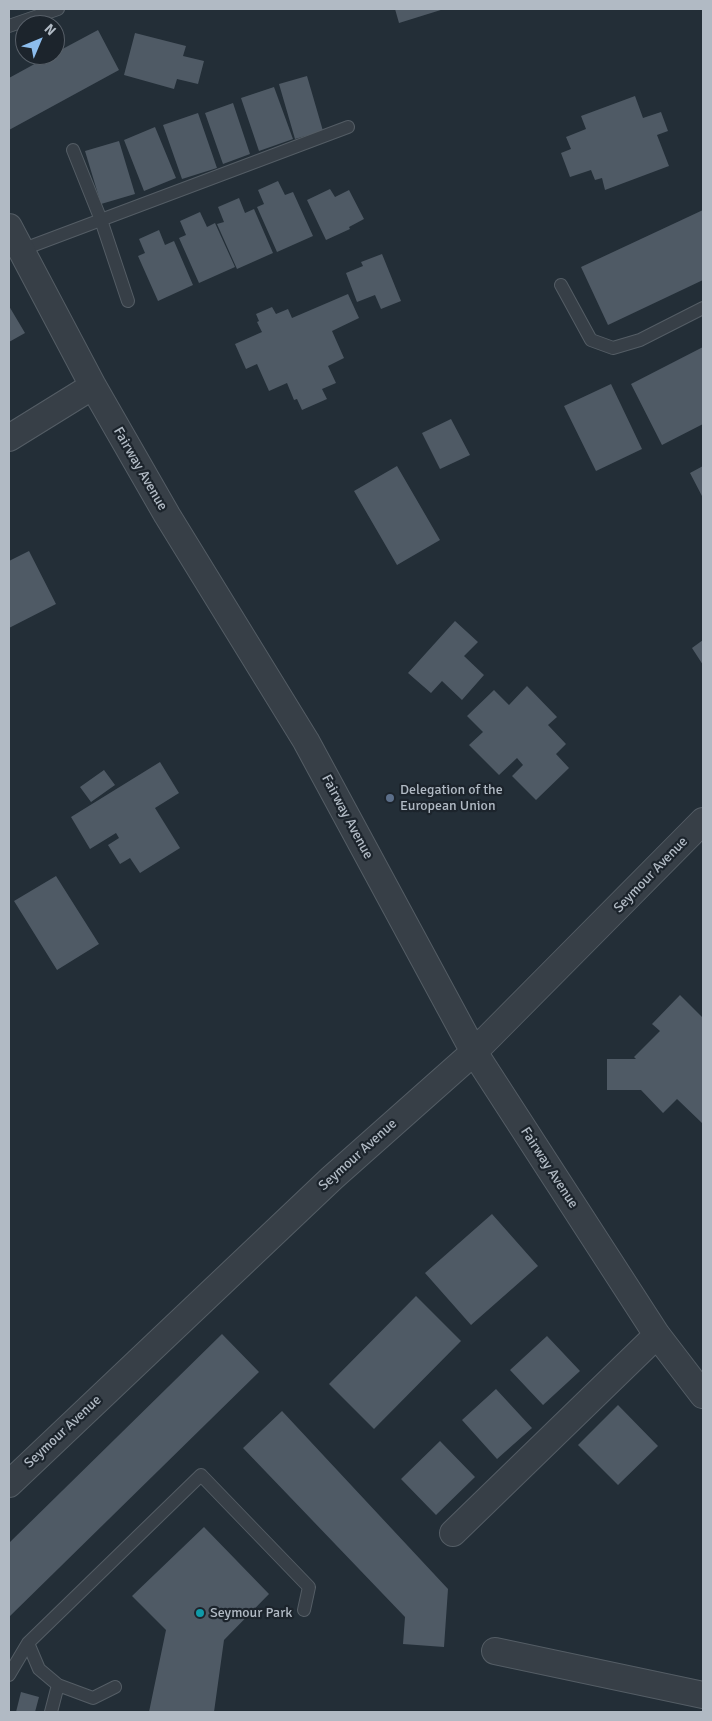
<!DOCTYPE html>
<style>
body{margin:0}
#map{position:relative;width:712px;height:1721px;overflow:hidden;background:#232e37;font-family:Signika,sans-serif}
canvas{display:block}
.frame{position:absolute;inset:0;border:10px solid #b1bac4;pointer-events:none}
.north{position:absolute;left:15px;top:15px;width:50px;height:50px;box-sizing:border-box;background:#1c242c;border:1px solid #586069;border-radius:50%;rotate:45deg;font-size:14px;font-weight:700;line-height:20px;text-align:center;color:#b1bac4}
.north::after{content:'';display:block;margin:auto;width:18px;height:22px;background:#8dbded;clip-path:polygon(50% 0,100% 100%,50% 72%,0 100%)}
</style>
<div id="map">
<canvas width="712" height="1721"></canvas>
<div class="frame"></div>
<div class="north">N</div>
</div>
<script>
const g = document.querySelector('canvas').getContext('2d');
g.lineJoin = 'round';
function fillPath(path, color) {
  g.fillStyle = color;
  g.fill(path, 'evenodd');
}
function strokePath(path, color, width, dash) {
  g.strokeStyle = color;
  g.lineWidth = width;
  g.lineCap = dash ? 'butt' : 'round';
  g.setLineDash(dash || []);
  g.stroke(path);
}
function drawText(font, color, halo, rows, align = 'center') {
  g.font = font + ' Signika,sans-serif';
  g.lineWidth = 4.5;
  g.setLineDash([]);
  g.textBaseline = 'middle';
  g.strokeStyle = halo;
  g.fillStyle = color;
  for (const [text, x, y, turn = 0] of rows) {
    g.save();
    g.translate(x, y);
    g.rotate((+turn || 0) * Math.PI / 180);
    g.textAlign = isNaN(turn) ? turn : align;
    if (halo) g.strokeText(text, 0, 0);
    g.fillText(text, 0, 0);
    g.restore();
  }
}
fillPath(new Path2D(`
 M395,9H444L399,23Z
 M98,30L119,70L9,130V78L51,55H55V53Z
 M135,33L186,46L183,56L204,61L198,84L177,79L174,89L124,75Z
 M307,76L323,131L295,139L279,84Z
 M274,87L293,139L259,151L241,98Z
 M635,96L643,118L661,112L668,131L657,135L669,166L605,190L602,178L595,180L591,170L570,177L561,153L571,149L566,137L586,129L581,116Z
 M233,103L250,154L223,164L205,113Z
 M198,113L217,168L182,179L163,125Z
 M155,127L176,178L144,191L124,140Z
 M119,141L135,194L101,204L85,151Z
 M278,181L285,195L293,192L313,236L277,252L257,207L264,204L258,190Z
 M330,189L335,197L349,190L364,219L349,227L350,229L326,240L307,200Z
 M239,198L245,213L254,209L273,253L237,269L217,224L224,222L218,207Z
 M703,210V280L608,325L581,267Z
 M200,212L207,227L215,223L235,267L199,283L179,238L186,235L180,221Z
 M159,230L165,245L174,241L193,285L158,301L138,256L145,253L139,239Z
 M382,254L401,301L381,309L375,295L357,302L346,273L363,266L361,262Z
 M348,294L359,318L332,331L344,358L328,366L336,383L322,389L327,399L302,410L297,399L294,400L287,383L269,391L257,364L246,369L235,344L262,332L257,322L259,321L256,314L272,307L276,314L288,309L292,318Z
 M9,306L25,333L9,342Z
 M703,347V424L662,445L631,384Z
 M611,384L642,449L596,471L564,406Z
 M451,419L470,455L440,469L422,433Z
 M397,466L440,540L397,565L354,491Z
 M703,466V498L690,473Z
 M29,551L56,604L9,628V561Z
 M455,621L478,642L464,656L484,675L462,700L442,681L431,693L408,673Z
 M703,640V665L692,648Z
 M527,686L557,717L548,725L566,744L556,754L569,768L536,800L512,776L523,765L517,758L499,775L469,745L483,732L467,716L494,690L509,705Z
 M160,762L179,793L155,808L180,848L140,873L130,858L120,864L108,845L119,838L116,833L90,849L71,817Z
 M104,770L115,785L91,802L80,787Z
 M56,876L99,944L57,970L14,901Z
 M680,995L703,1018L702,1123L677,1099L663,1113L641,1090H607V1059H636L634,1057L660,1031L652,1024Z
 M492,1214L538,1266L471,1325L425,1273Z
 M416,1296L461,1341L374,1429L329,1384Z
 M222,1334L259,1372L9,1617V1543Z
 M547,1336L580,1371L543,1405L510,1370Z
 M496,1389L532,1428L497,1459L462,1420Z
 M618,1405L658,1446L618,1485L578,1445Z
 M282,1411L448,1589L444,1647L403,1644L405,1617L243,1448Z
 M440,1441L475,1477L436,1515L401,1479Z
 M204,1527L269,1594L224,1640L214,1712H149L166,1630L132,1596Z
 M21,1692L39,1697L35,1712H16Z`), '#4f5a65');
const lane = new Path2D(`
 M9,26L58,9
 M73,150L101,220L128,301
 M21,250L348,127
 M561,285L591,340L613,348L640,340L703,308
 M28,1643L39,1669L58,1685L93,1698L115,1687
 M9,1675L28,1643L201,1475L309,1587L304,1610
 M51,1712L58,1685`);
const street = new Path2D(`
 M9,227L93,386L167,515L306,741L474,1052L657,1335L703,1395
 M9,438L93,386
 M9,1484L332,1178L474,1052L703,821
 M453,1533L657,1335
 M495,1651L703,1695`);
strokePath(lane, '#545d65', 14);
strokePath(street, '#545d65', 28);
strokePath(lane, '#373f47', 12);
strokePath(street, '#373f47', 26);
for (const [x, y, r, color] of [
 [390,798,5,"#5c6f8a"],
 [200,1613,5,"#0f9aa8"]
]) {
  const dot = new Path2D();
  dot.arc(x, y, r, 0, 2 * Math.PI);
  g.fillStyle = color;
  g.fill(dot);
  strokePath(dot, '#1c242c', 2);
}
drawText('14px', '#b1bac4', '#1c242c', [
 ["Fairway Avenue",140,469,60],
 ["Fairway Avenue",347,817,62],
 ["Seymour Avenue",651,875,-46],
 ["Seymour Avenue",358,1155,-42],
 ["Fairway Avenue",549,1168,57],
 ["Seymour Avenue",63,1432,-43]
]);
drawText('14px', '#b1bac4', '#1c242c', [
 ["Delegation of the",400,790],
 ["European Union",400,806],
 ["Seymour Park",210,1613]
], 'left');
</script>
